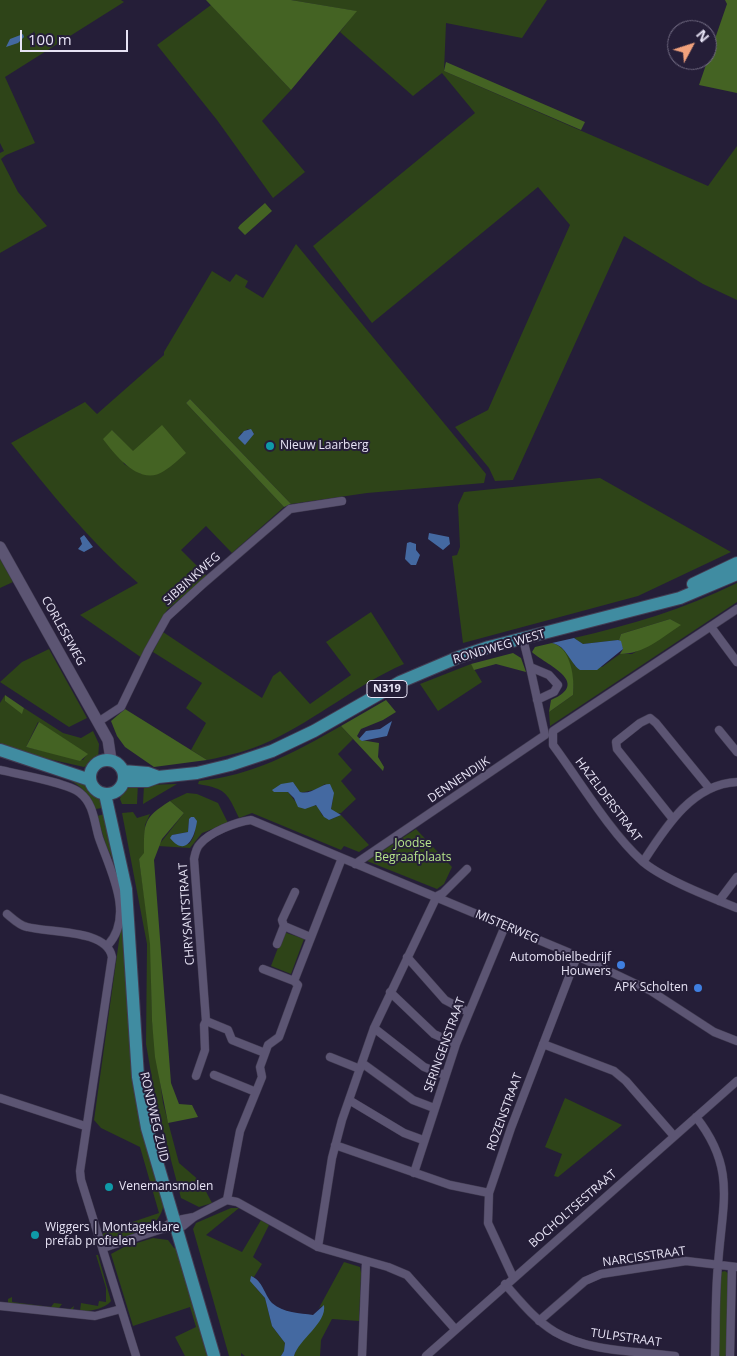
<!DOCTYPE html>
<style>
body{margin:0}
#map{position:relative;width:737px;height:1356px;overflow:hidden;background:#251e38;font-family:"Open Sans",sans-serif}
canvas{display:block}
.north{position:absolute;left:667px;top:20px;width:50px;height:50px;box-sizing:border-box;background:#251e38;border:1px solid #736d84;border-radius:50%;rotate:50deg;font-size:14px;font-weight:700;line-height:20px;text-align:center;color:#e7e3f5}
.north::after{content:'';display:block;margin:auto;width:18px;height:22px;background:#f1a17c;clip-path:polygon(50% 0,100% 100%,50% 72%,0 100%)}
.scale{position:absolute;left:20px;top:30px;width:108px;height:22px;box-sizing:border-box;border:2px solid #e7e3f5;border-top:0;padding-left:6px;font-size:15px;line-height:18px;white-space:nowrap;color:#e7e3f5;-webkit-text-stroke:4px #251e38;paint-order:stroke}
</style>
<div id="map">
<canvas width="737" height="1356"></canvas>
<div class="north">N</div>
<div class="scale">100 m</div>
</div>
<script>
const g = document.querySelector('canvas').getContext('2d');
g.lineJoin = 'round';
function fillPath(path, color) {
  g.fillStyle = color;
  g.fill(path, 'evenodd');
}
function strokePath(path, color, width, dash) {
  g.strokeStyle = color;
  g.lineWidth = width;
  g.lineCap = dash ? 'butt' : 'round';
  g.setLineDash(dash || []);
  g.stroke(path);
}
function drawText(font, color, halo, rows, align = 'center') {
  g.font = font + ' "Open Sans",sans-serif';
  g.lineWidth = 4;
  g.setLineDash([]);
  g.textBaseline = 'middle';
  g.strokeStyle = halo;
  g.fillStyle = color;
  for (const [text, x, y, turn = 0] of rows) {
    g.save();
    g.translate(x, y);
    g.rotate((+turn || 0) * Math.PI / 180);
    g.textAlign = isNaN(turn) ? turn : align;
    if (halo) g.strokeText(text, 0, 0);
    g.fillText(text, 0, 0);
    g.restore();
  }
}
fillPath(new Path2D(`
 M0,0H121L124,2L5,77L35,143L6,155L1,159L18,192L47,226L0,253V153L4,151L0,143Z
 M291,0H547L522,38L446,23L444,71L708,186L737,146V300L703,284L624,236L513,480L495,481L489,468L455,427L488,410L570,225L538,187L372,323L313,246L475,113L442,73L413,96L340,32L356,11Z
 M211,5L291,90L262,121L305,172L273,198L217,120L157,45Z
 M296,244L486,474L484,483L367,493L291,504L190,399L186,403L284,507L232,553L206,526L181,550L207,576L167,610L142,658L80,615L138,583C90,542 50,492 11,443L85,402L97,414L164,355V352L212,271L230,282L236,274L248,281L245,287L263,298ZM248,429L254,433L245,445L240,434ZM112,430L133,452L141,474L124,464Z
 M600,478L731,552L638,596L463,643L452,556L457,555L460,547L458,505L464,492Z
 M0,559L13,582L0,588Z
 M737,583V602L550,726L549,712L573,695C575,677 569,661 559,646L568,653L575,666L602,667L620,654H632L680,625L670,619L621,634L619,640L583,644L574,638C631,625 684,609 737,583Z
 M371,612L404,664C356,685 317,719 270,741C251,750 228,756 207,760L191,750L206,723L186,708L202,683L153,652L163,632L262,698L273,676L280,671L310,704L351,675L326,642Z
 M49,649L87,718L69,727L0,682L22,662Z
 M471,664L482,682L438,711L420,684Z
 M5,695V701L22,713L24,708L63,733L81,738L93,731L99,744L98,759L84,767L0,748V703ZM38,722L87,754L83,760L26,747Z
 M341,726L353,739L338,754L352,770L341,781L356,799L341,813L336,814L331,809L333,799L325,784L318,789L300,793L295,785L274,792H288L295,801L318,806L322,815L329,820L341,815L369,845L359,852L344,846L341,850L252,813L239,818C227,793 227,789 198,784L199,781C251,776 296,752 341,726Z
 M71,781C88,780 99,792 103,808L95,809C90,797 83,787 71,781Z
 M138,783L137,804H122L120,799C122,789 129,786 138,783Z
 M177,784L143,804L144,785Z
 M187,793L197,794L218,803L228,823L202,833L190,848L158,846L184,813L170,801ZM191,817H194C196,829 196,835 189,844L172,835L188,832L189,819Z
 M133,812L137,818L150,814L145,825L144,854L139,859L151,944L152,1021L163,1103L179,1163L201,1182L212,1203L199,1207L181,1198L157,1107L146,1044L147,944L122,813Z
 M105,814L115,865L106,845L97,816Z
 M416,829L452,867L444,884L437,889L367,861Z
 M123,912L130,1017L164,1203C160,1230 135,1233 112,1241L102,1235L106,1231L159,1213L140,1147L101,1128L94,1120Z
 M284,932L304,939L291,974L271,966Z
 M565,1098L622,1125L558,1177L554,1176L562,1154L545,1147Z
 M231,1208H239L206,1235L242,1252L261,1220L269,1225L253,1257L262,1264L254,1277L251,1276L256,1288L265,1298L272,1326L285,1343L284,1351L281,1356H245L241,1353V1356H229L193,1229L196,1223Z
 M153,1238L168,1240L174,1248L179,1249L212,1356H185L175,1337L196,1327L190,1307L133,1326L111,1254L124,1247Z
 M96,1255H98L111,1301C105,1309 88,1312 80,1311L81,1303L98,1306L99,1301L106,1302V1288Z
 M344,1262L360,1267L361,1273L359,1321L332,1319L321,1340L320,1356H294C300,1335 320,1331 322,1306L319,1308Z
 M725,1271L729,1274L728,1353L725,1356H720L718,1354L721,1272Z
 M12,1297V1302L51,1307L54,1303L62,1304L59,1308L70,1309L74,1306L73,1310L8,1305V1299Z`), '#2e4418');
fillPath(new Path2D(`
 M206,0H291L357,11L291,90Z
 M725,0H737V93L699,85L727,4Z
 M446,62L585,122L581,130L444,71Z
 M265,203L272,211L245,235L238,228L240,225Z
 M190,399L291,504L284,507L186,403Z
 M162,425L186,453C179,459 172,466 164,471C140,487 116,456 103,439L112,430L133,451Z
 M670,619L681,625C661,638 644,654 620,654L623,649L619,640L621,634Z
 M552,643C571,647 575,679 573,695L549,712L551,700C593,682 544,664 532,652L535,647Z
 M513,653L521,658L526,672L496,664L474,670L471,664Z
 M5,695L24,708L22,714L5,701Z
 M386,700L396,712L383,720L361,729L357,736L361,740L379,743L378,757L384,767L383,771L341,726Z
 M125,709L207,760L154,767L125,747L117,736L111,721Z
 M39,722L88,754L80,761L26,747Z
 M170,801L184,813L162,839L154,860L171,1083L179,1104L192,1105L198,1117L168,1123L155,1057L152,1021L150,944L139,859L144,853C144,823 143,818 170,801Z`), '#446323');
fillPath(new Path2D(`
 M23,34L24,37L18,43L6,47L10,39Z
 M251,429L254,434L245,445L238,438L244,431Z
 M429,533L449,537L450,544L443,550L428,539Z
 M84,535L93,547L84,552L78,549L82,544L80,538Z
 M410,542L416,544V550L420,555L416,565H411L405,559L407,543Z
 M574,638L583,644L618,640L621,641L623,649L597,670H580C569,662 567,646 552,643Z
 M392,721L387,736L362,741L359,739L366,731L380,729Z
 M293,782L300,792C312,795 320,784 330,784L334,793L331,809L341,815L329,820L324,817L316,805L305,809L298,807L294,798L288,792H274L272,790L281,784Z
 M191,817H194L197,821C195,837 186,858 170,838L172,835L188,832L189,819Z
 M251,1276C263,1281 264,1294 272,1303C283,1313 300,1313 313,1315L324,1305C327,1323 299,1339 294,1356H281L284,1351L285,1343L272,1326L265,1298L250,1281Z`), '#4469a1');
const minor = new Path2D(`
 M737,609L553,731V745C579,780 610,832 641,860C660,878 712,898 737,908
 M711,627L737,662
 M523,639L530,667
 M98,722L121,707L148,651L167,617L203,584L290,509L342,501
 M719,730L737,752
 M0,770C17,774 69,783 80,793C94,804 94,822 99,838C110,870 135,915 108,945
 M672,818L617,749L616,742L640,723L650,718L656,723L710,789
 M643,862C665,828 692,784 737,782
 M355,864L545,735L530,667L549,675L558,685L554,692L537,700
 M295,892L282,920L284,926L310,937
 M719,901L737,877
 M7,914C13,919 20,926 27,927C50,933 107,929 112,957L80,1171L81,1180L136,1356
 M277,944L284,926
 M407,957L445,1000L468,1012
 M263,969L294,981
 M390,992L434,1034L456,1044
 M374,1028L424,1067L445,1075
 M543,1044L614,1071L626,1081L674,1136
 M265,1053L232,1040L228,1030L206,1021L194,859C195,854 196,848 200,844C210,832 236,822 251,820L577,956L651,991L714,1032L737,1041
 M330,1057L360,1069
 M362,1063L413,1100L434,1108
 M214,1075L256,1092
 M196,1076L205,1050L204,1025L206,1021
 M0,1098L85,1126
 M349,1100L404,1133L423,1140
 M696,1117C737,1169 722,1204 718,1265C715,1295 716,1326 715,1356
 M335,1145L450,1185L489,1193
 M414,1173L456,1044L505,926
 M227,1200L240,1131L262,1077L260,1067L268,1045L279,1037L298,985L294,981L342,858
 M162,1229L183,1226L194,1217L227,1200L237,1202L318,1247L388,1267L407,1275L455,1329
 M318,1247L332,1158L342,1120L374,1028L437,896L443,893L467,869
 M103,1248L162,1229L173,1221L194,1217
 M513,1277L488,1223L489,1193L511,1128L577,956
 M505,1284C520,1301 535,1320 555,1332C589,1352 636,1351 675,1356
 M0,1306L95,1316L121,1309
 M539,1321L585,1281L601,1274L686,1261L737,1267
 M362,1356L366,1262
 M426,1356L737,1081
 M730,1356L732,1267`);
const secondary = new Path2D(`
 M0,547L108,740L111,760`);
const primary = new Path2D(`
 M693,584L737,563
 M0,750L90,780
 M90 777a17 17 0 1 1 34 0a17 17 0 1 1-34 0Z
 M123,771L148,773L156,776
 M124,781H147L158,777L197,773L230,765L272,751L314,731L400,682L459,657L489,647L680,598L737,574
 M105,794L126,889L138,1077L147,1128L214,1356`);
strokePath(minor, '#423c52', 9);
strokePath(secondary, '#423c52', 12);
strokePath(primary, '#423c52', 14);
strokePath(minor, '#5c5573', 8);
strokePath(secondary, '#5c5573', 11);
strokePath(primary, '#408ca1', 12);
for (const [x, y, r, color] of [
 [270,446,5,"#0f9aa8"],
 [621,965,5,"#3f7fe0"],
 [698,988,5,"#3f7fe0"],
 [109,1187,5,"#0f9aa8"],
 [35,1235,5,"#0f9aa8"]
]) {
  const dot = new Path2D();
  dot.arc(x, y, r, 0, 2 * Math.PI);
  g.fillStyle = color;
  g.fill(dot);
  strokePath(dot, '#251e38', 2);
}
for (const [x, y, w] of [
 [387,689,40]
]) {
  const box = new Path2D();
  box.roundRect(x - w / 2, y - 8.5, w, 17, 4);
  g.fillStyle = '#251e38';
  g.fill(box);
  strokePath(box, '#e7e3f5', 1);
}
drawText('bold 11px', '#e7e3f5', null, [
 ["N319",387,689]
]);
drawText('12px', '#e7e3f5', '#251e38', [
 ["Nieuw Laarberg",280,446],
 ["Automobielbedrijf",611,958,"right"],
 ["Houwers",611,972,"right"],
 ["APK Scholten",688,988,"right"],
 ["Venemansmolen",119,1187],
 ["Wiggers | Montageklare",45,1228],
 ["prefab profielen",45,1242]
], 'left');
drawText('12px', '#e7e3f5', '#251e38', [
 ["SIBBINKWEG",192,579,-42],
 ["CORLESEWEG",63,631,61],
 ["RONDWEG WEST",499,647,-16],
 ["DENNENDIJK",459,780,-34],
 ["HAZELDERSTRAAT",608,800,53],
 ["CHRYSANTSTRAAT",187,914,-94],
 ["MISTERWEG",507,927,23],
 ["SERINGENSTRAAT",445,1045,-70],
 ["ROZENSTRAAT",505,1112,-70],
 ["RONDWEG ZUID",154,1117,77],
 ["BOCHOLTSESTRAAT",573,1209,-41],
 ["NARCISSTRAAT",644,1257,-8],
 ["TULPSTRAAT",626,1338,8]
]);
drawText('12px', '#b6e58a', '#251e38', [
 ["Joodse",413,844],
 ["Begraafplaats",413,858]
]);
</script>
